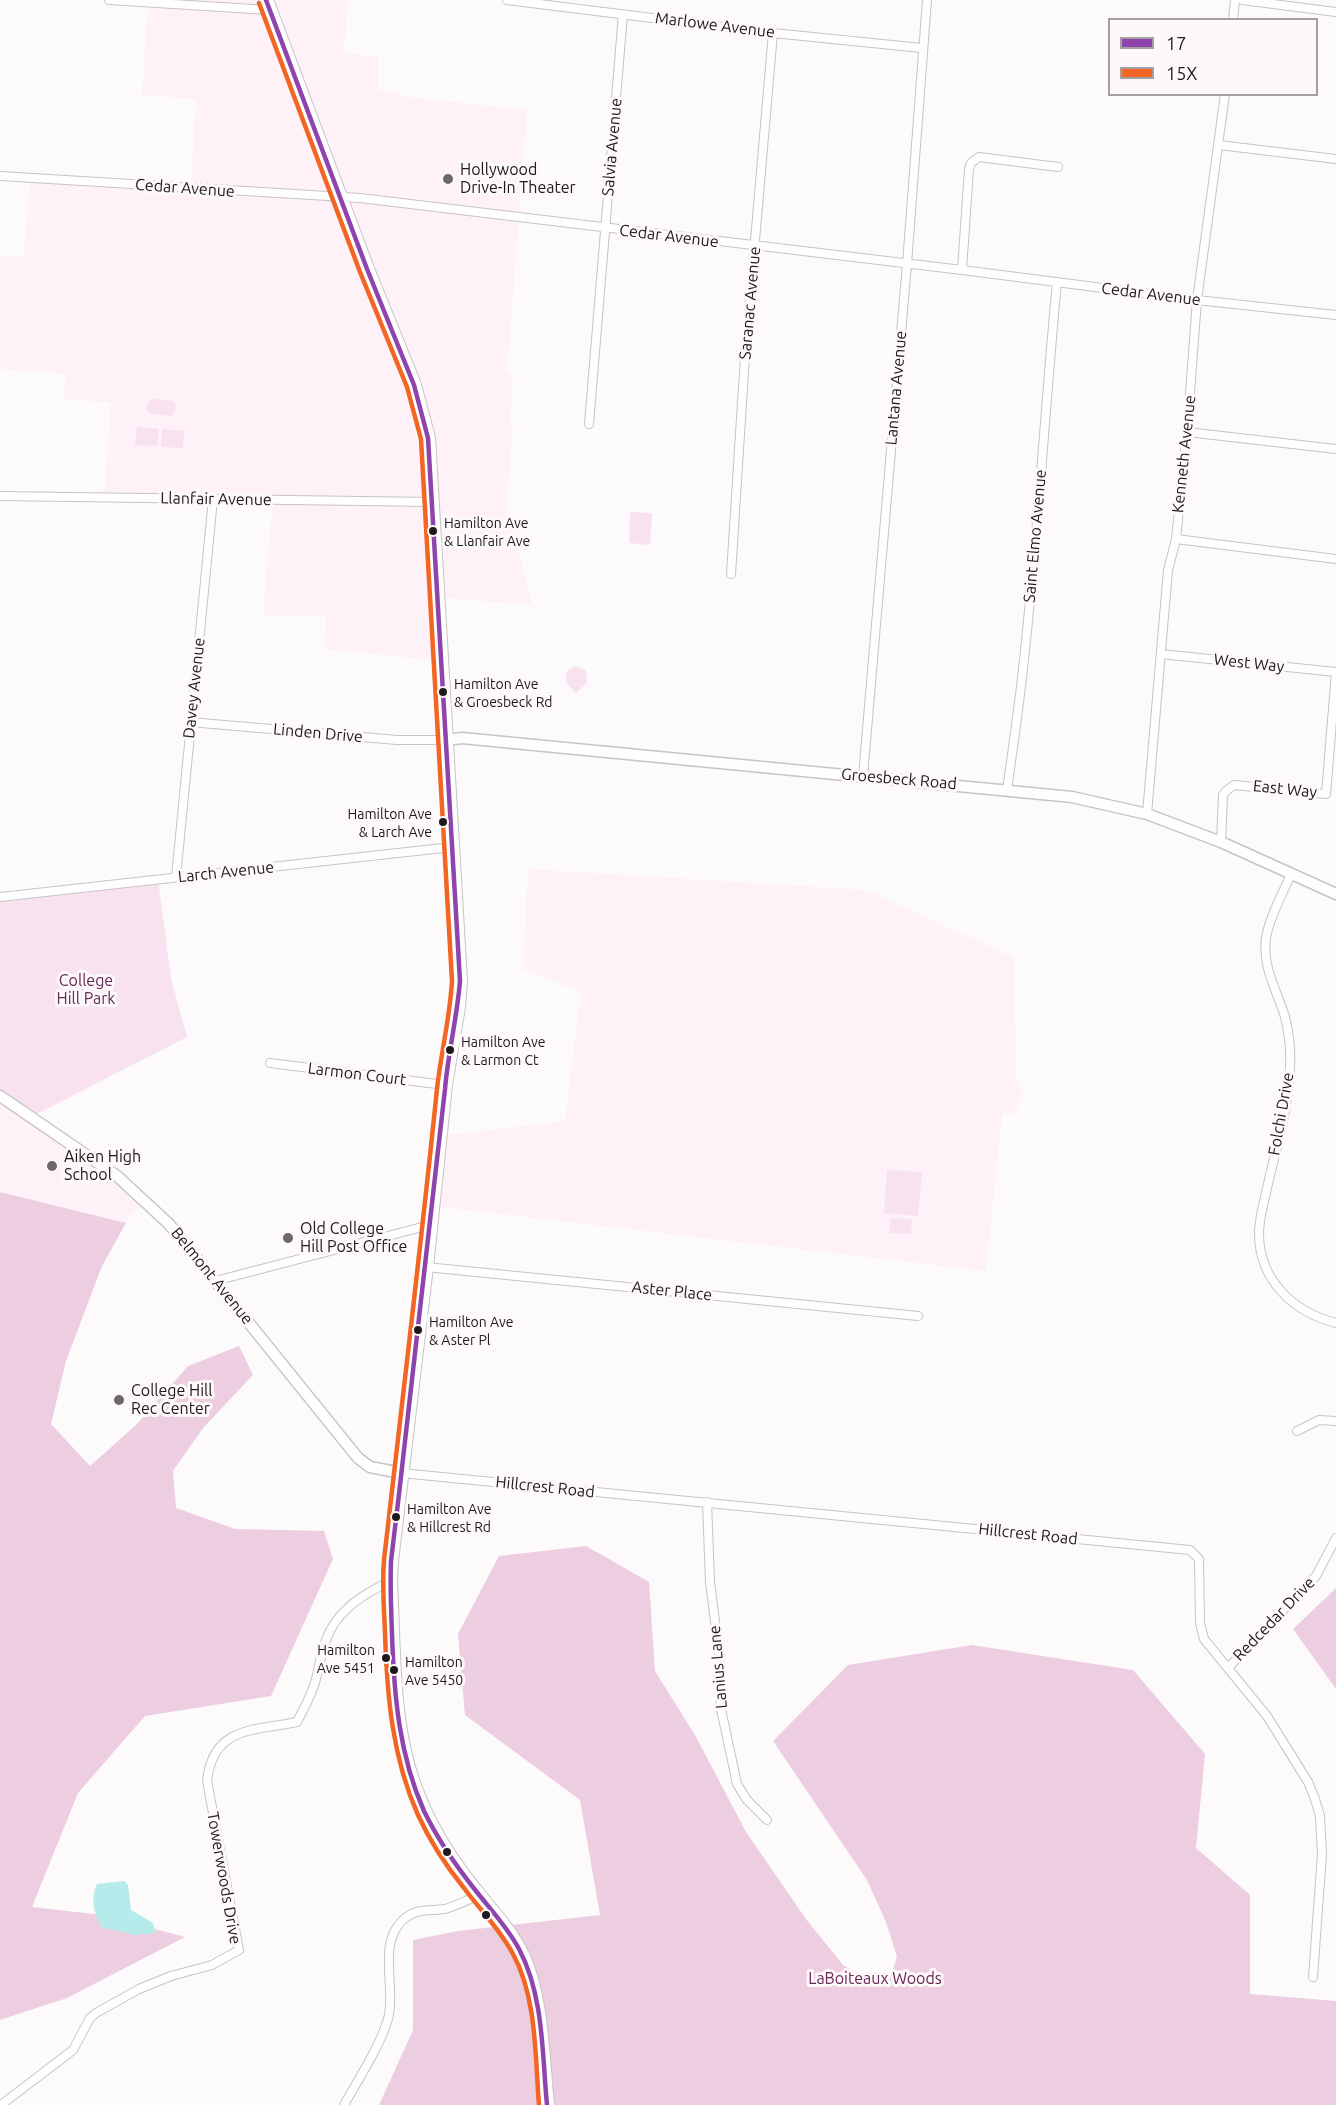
<!DOCTYPE html>
<style>
body{margin:0}
#map{position:relative;width:1336px;height:2105px;overflow:hidden;background:#fcfafb;font-family:Ubuntu,sans-serif}
canvas{display:block}
.legend{position:absolute;left:1108px;top:18px;width:210px;height:78px;box-sizing:border-box;background:#fdf9fb;border:2px solid #a49fa2;margin:0;padding:8px 10px;list-style:none;font-size:18px;color:#1f181c}
.legend li{display:flex;align-items:center;gap:12px;height:30px}
.legend b{width:30px;border:2px solid #a49fa2}
</style>
<div id="map">
<canvas width="1336" height="2105"></canvas>
<ul class="legend">
<li><b style="height:8px;background:#8e44ad"></b>17</li>
<li><b style="height:8px;background:#f26522"></b>15X</li>
</ul>
</div>
<script>
const g = document.querySelector('canvas').getContext('2d');
g.lineJoin = 'round';
function fillPath(path, color) {
  g.fillStyle = color;
  g.fill(path, 'evenodd');
}
function strokePath(path, color, width, dash) {
  g.strokeStyle = color;
  g.lineWidth = width;
  g.lineCap = dash ? 'butt' : 'round';
  g.setLineDash(dash || []);
  g.stroke(path);
}
function drawText(font, color, halo, rows, align = 'center') {
  g.font = font + ' Ubuntu,sans-serif';
  g.lineWidth = 6;
  g.setLineDash([]);
  g.textBaseline = 'middle';
  g.strokeStyle = halo;
  g.fillStyle = color;
  for (const [text, x, y, turn = 0] of rows) {
    g.save();
    g.translate(x, y);
    g.rotate((+turn || 0) * Math.PI / 180);
    g.textAlign = isNaN(turn) ? turn : align;
    if (halo) g.strokeText(text, 0, 0);
    g.fillText(text, 0, 0);
    g.restore();
  }
}
fillPath(new Path2D(`
 M133,0H349L343,53L379,57L378,90L400,92V96L527,110L507,373L513,374L510,423L513,424L507,504L532,605L437,597L441,661L324,649L326,615H263L273,500L104,498L111,402L63,400L66,374L0,369V256L24,257L30,178L191,188L196,99L142,95L148,3Z
 M528,869L866,890L1014,958L1016,1081L1023,1095L1015,1113L1002,1114L986,1271L432,1206L440,1136L565,1121L581,992L523,969Z
 M0,1096L144,1199L126,1223L0,1192Z`), '#fef1f8');
fillPath(new Path2D(`
 M152,399L173,401L176,406L174,413L170,416L150,414L147,410V404Z
 M137,427L159,429L158,446L135,445Z
 M162,429L184,431L183,448L161,447Z
 M630,512L652,513L650,545L629,543Z
 M576,666L586,671L587,683L576,693C569,686 563,681 567,671Z
 M158,879L171,978L187,1037L31,1117L0,1096V897Z
 M887,1170L922,1172L918,1216L884,1213Z
 M890,1218L912,1219L911,1234L889,1233Z`), '#f8e2ef');
fillPath(new Path2D(`
 M0,1192L126,1223L102,1266L66,1361L51,1424L90,1466L137,1424L188,1366L239,1346L253,1375L203,1428L173,1471L176,1508L235,1529L324,1531L333,1559L271,1696L145,1716L78,1793L32,1907L102,1915L185,1937L67,1998L0,2020Z
 M586,1546L649,1582L655,1671L695,1735L746,1832L806,1919L843,1965L869,1980L892,1972L897,1957L886,1922L867,1880L773,1741L848,1665L972,1645L1133,1670L1205,1754L1196,1848L1250,1895V1994L1336,2001V2105H379L413,2030V1940L458,1931L600,1915L580,1800L465,1715L458,1634L499,1556Z
 M1336,1588V1689L1293,1629Z`), '#edcee1');
fillPath(new Path2D(`
 M124,1881L128,1885L131,1910L153,1923L155,1933L135,1935L101,1927C94,1912 90,1900 97,1884Z`), '#b6ebec');
const minor = new Path2D(`
 M109,0L269,10
 M507,0L773,33L922,48
 M1242,0L1336,12
 M1233,20L1235,0
 M1219,145L1336,159
 M0,176L360,198L962,270L1197,300L1336,315
 M962,270L969,169L971,163L979,157L1058,167
 M589,424L623,14
 M1187,432L1336,449
 M0,496L433,502
 M1176,539L1336,559
 M731,574L745,356L773,33
 M1161,654L1336,672L1326,794L1234,785L1226,791L1223,795L1221,842
 M190,722L397,740H446
 M863,776L907,264L927,0
 M1007,790C1012,755 1017,720 1021,686C1037,552 1044,417 1057,282
 M1147,814L1168,570L1176,539L1187,432L1197,300L1225,94
 M1291,874C1283,893 1269,918 1266,938C1262,968 1277,990 1285,1017C1289,1033 1291,1051 1290,1067C1289,1108 1276,1149 1267,1188C1264,1203 1259,1218 1259,1233C1259,1280 1293,1312 1336,1323
 M176,877L213,499
 M0,897L452,847
 M270,1063L445,1085
 M426,1267L918,1316
 M215,1281L430,1225
 M1297,1431L1319,1420L1336,1421
 M401,1473L1190,1550L1199,1559L1200,1623L1204,1639L1267,1716L1308,1782L1315,1799L1320,1816L1322,1854L1313,1977
 M707,1502L710,1582L719,1653L721,1709L737,1784L747,1800L767,1820
 M1228,1668L1316,1576L1336,1538
 M1,2105L73,2050L90,2018L96,2013L139,1989L171,1976L212,1965L239,1950L207,1781C213,1726 254,1731 297,1722C304,1708 312,1695 316,1679C322,1653 325,1628 347,1609C359,1597 375,1589 390,1581
 M344,2105C357,2082 385,2038 389,2014C395,1983 377,1941 405,1918C418,1908 430,1911 445,1909C456,1906 468,1900 479,1895`);
const tertiary = new Path2D(`
 M446,740L462,738L1072,797L1147,814L1221,842L1336,894
 M0,1096L117,1176L169,1224L358,1458L370,1467L401,1473`);
const primary = new Path2D(`
 M266,0L367,269L414,385L428,438L460,981L458,1007L445,1085L426,1267L391,1561L390,1581C394,1655 390,1732 420,1801C434,1835 455,1866 478,1894C494,1914 512,1933 523,1957C542,2000 542,2058 547,2105`);
strokePath(minor, '#c8c4c6', 10);
strokePath(tertiary, '#c8c4c6', 13);
strokePath(primary, '#c8c4c6', 16);
strokePath(minor, '#fffefe', 8);
strokePath(tertiary, '#fffefe', 10);
strokePath(primary, '#fffefe', 14);
strokePath(new Path2D(`
 M266,0L367,269L414,385L428,438L460,981C457,1018 448,1053 445,1089C428,1247 410,1404 391,1561C390,1585 391,1609 392,1634C394,1695 399,1755 424,1811C438,1840 456,1866 476,1891C491,1910 508,1928 519,1949C544,1996 542,2054 547,2105`), '#8e44ad', 4.5);
strokePath(new Path2D(`
 M259,3L360,272L407,387L421,439L452,981C450,1017 441,1053 437,1089C421,1246 402,1403 384,1560C382,1584 384,1609 385,1633C387,1695 392,1757 418,1815C430,1841 446,1866 464,1888C480,1910 500,1929 513,1954C537,1998 535,2056 539,2105`), '#f26522', 4.5);
for (const [x, y, r, color] of [
 [448,179,6,"#6c676a"],
 [433,531,5,"#1f181c"],
 [443,692,5,"#1f181c"],
 [443,822,5,"#1f181c"],
 [450,1050,5,"#1f181c"],
 [52,1166,6,"#6c676a"],
 [288,1238,6,"#6c676a"],
 [418,1330,5,"#1f181c"],
 [119,1400,6,"#6c676a"],
 [396,1517,5,"#1f181c"],
 [386,1658,5,"#1f181c"],
 [394,1670,5,"#1f181c"],
 [447,1852,5,"#1f181c"],
 [486,1915,5,"#1f181c"]
]) {
  const dot = new Path2D();
  dot.arc(x, y, r, 0, 2 * Math.PI);
  g.fillStyle = color;
  g.fill(dot);
  strokePath(dot, '#fdf9fb', 2);
}
drawText('14px', '#1f181c', '#fdf9fb', [
 ["Hamilton Ave",444,523],
 ["& Llanfair Ave",444,541],
 ["Hamilton Ave",454,684],
 ["& Groesbeck Rd",454,702],
 ["Hamilton Ave",432,814,"right"],
 ["& Larch Ave",432,832,"right"],
 ["Hamilton Ave",461,1042],
 ["& Larmon Ct",461,1060],
 ["Hamilton Ave",429,1322],
 ["& Aster Pl",429,1340],
 ["Hamilton Ave",407,1509],
 ["& Hillcrest Rd",407,1527],
 ["Hamilton",375,1650,"right"],
 ["Ave 5451",375,1668,"right"],
 ["Hamilton",405,1662],
 ["Ave 5450",405,1680]
], 'left');
drawText('16px', '#1f181c', '#fdf9fb', [
 ["Marlowe Avenue",715,25,7],
 ["Salvia Avenue",612,147,-85],
 ["Cedar Avenue",185,188,4],
 ["Cedar Avenue",669,236,7],
 ["Cedar Avenue",1151,294,7],
 ["Saranac Avenue",750,303,-85],
 ["Lantana Avenue",896,388,-85],
 ["Kenneth Avenue",1184,454,-84],
 ["Llanfair Avenue",216,499,1],
 ["Saint Elmo Avenue",1035,536,-85],
 ["West Way",1249,663,6],
 ["Davey Avenue",194,688,-84],
 ["Linden Drive",318,733,5],
 ["Groesbeck Road",899,779,5],
 ["East Way",1285,789,6],
 ["Larch Avenue",226,872,-6],
 ["Larmon Court",357,1074,7],
 ["Folchi Drive",1281,1114,-80],
 ["Belmont Avenue",212,1276,51],
 ["Aster Place",672,1291,6],
 ["Hillcrest Road",545,1487,6],
 ["Hillcrest Road",1028,1534,6],
 ["Redcedar Drive",1274,1619,-46],
 ["Lanius Lane",718,1667,-95],
 ["Towerwoods Drive",224,1878,80]
]);
drawText('16px', '#1f181c', '#fdf9fb', [
 ["Hollywood",460,170],
 ["Drive-In Theater",460,188],
 ["Aiken High",64,1157],
 ["School",64,1175],
 ["Old College",300,1229],
 ["Hill Post Office",300,1247],
 ["College Hill",131,1391],
 ["Rec Center",131,1409]
], 'left');
drawText('16px', '#672853', '#fdf9fb', [
 ["College",86,981],
 ["Hill Park",86,999],
 ["LaBoiteaux Woods",875,1979]
]);
</script>
